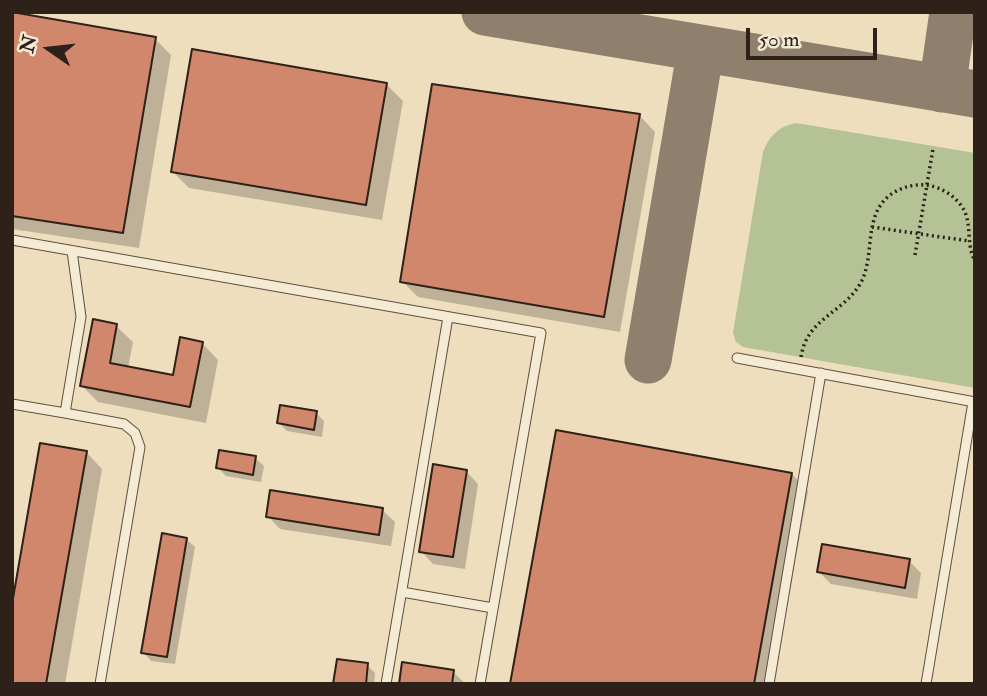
<!DOCTYPE html>
<style>
body{margin:0}
#map{position:relative;width:987px;height:696px;overflow:hidden;background:#efdebd;font-family:"IM FELL Double Pica",serif}
canvas{display:block}
.frame{position:absolute;inset:0;border:14px solid #2e211a;pointer-events:none}
.north{position:absolute;left:14px;top:14px;width:70px;height:70px;-webkit-text-stroke:5px #f5ead4;paint-order:stroke;rotate:284deg;font-size:19px;font-weight:700;line-height:28px;text-align:center;color:#2e211a}
.north::after{content:'';display:block;margin:auto;width:24px;height:32px;background:#2e211a;clip-path:polygon(50% 0,100% 100%,50% 72%,0 100%)}
.scale{position:absolute;left:746px;top:28px;width:131px;height:32px;box-sizing:border-box;border:4px solid #2e211a;border-top:0;padding-left:9px;font-size:21px;line-height:24px;white-space:nowrap;color:#2e211a;-webkit-text-stroke:5px #f5ead4;paint-order:stroke}
</style>
<div id="map">
<canvas width="987" height="696"></canvas>
<div class="frame"></div>
<div class="north">N</div>
<div class="scale">50 m</div>
</div>
<script>
const g = document.querySelector('canvas').getContext('2d');
g.lineJoin = 'round';
function fillPath(path, color) {
  g.fillStyle = color;
  g.fill(path, 'evenodd');
}
function strokePath(path, color, width, dash) {
  g.strokeStyle = color;
  g.lineWidth = width;
  g.lineCap = dash ? 'butt' : 'round';
  g.setLineDash(dash || []);
  g.stroke(path);
}
fillPath(new Path2D(`
 M796,123L975,153V388L743,347L736,342L733,333L763,152C769,136 779,126 796,123Z`), '#b4c295');
fillPath(new Path2D(`
 M12,14L155,39L171,55L139,248L12,229Z
 M386,84L403,101L382,220L189,188L172,171Z
 M639,115L655,132L620,332L418,297L402,281Z
 M116,326L133,342L128,368L175,377L202,343L218,360L206,423L98,402L82,386Z
 M316,413L324,421L322,437L287,431L279,423Z
 M86,452L102,469L65,684H12Z
 M255,458L264,466L261,482L226,476L218,468Z
 M466,471L478,484L465,569L433,564L421,551Z
 M792,474L808,491L773,684H512Z
 M382,510L395,522L391,546L280,529L268,516Z
 M186,539L195,547L175,664L151,661L143,652Z
 M909,561L921,573L917,599L831,584L819,572Z
 M367,665L375,673L374,684H335Z
 M453,672L465,683L401,684Z`), '#0003');
strokePath(new Path2D(`
 M485,12L975,94
 M942,89L953,12
 M648,360L701,48`), '#8e806c', 47);
const building = new Path2D(`
 M12,12L156,37L123,233L12,216Z
 M192,49L387,83L366,205L171,172Z
 M432,84L640,114L604,317L400,282Z
 M93,319L117,324L110,363L173,375L180,337L203,342L190,407L80,386Z
 M280,405L317,411L314,430L277,423Z
 M556,430L792,473L754,684H510Z
 M40,443L87,451L46,684H12V604Z
 M219,450L256,456L253,475L216,468Z
 M433,464L467,470L453,557L419,552Z
 M270,490L383,508L379,535L266,517Z
 M162,533L187,538L167,657L141,653Z
 M822,544L910,559L905,588L817,572Z
 M337,659L368,663L366,684H333Z
 M402,662L454,670L452,684H399Z`);
fillPath(building, '#d1876c');
strokePath(building, '#2e211a', 2);
const lane = new Path2D(`
 M12,240L541,333L480,684
 M737,358L975,402
 M12,404L65,413L81,317L72,251
 M65,413L124,424L135,433L140,447L100,684
 M402,592L493,608
 M386,684L448,317
 M769,684L821,373
 M926,684L973,402`);
strokePath(lane, '#5e5043', 11);
strokePath(new Path2D(`
 M872,227L969,241
 M915,255L933,149
 M801,357C807,318 842,314 860,284C876,257 862,217 890,195C900,188 912,184 925,185C940,186 956,196 964,210C972,226 966,245 975,261`), '#2e211a', 3.5, [2, 3.5]);
strokePath(lane, '#f5ead4', 9);
</script>
